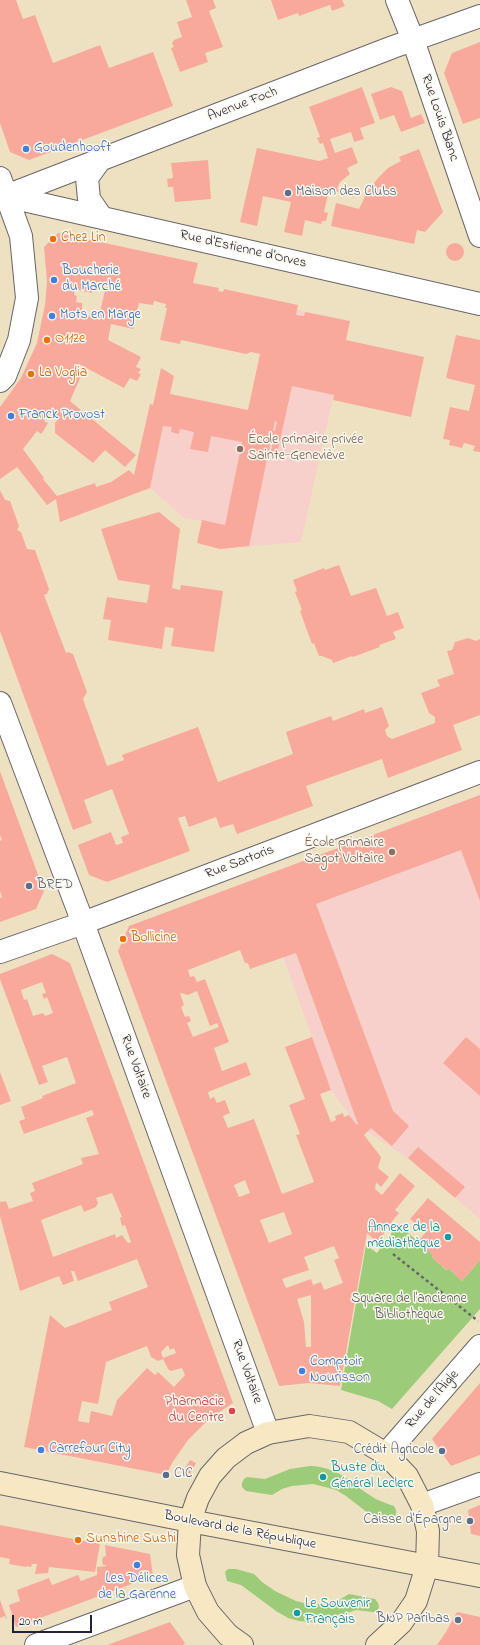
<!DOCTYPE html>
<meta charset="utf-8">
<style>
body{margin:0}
#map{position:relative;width:480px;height:1645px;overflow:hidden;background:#eee1c2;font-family:"Indie Flower",sans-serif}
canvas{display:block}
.scale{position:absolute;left:12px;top:1615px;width:80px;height:18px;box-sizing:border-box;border:2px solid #22223b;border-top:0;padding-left:5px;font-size:12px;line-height:14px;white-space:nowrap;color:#22223b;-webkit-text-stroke:3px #fbf7ec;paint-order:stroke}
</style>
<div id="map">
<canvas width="480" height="1645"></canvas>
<div class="scale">20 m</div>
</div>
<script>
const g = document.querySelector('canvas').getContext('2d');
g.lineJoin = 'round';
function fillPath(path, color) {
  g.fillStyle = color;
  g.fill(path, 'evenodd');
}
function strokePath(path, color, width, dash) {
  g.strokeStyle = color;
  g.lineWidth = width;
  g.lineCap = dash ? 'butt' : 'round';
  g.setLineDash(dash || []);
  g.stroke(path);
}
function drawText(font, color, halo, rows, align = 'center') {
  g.font = font + ' "Indie Flower",sans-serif';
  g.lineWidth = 3;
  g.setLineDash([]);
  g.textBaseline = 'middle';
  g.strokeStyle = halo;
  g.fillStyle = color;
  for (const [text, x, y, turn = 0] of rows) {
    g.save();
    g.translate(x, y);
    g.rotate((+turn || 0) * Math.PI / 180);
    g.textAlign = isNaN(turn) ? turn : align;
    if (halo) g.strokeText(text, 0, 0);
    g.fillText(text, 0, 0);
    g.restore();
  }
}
fillPath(new Path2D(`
 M271,304L350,321L301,542L220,549L224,525L184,518L150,488L170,394L248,410Z
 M480,795V1219L408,1158L357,1125L331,1090L255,879Z`), '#f7d0cb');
fillPath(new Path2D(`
 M398,1224L433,1255L432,1257L446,1270L448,1268L462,1281L480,1260V1309L392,1409L378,1401L341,1390L366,1245L377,1253Z
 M310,1466C339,1467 349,1482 371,1496C378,1501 386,1503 394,1506C397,1511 397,1514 393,1518H385L368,1513L346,1496L336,1490L325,1487L313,1484L292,1486L282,1489L272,1495L246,1491L242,1487V1483L244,1479L247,1477L265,1479L290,1469Z
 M228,1569H236L254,1574L262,1582L275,1591L296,1601L308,1604H320L339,1600L349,1594L375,1599L378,1603L379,1607L377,1611L373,1612L356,1610L330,1619L310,1622L299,1621L288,1618L276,1611L241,1585L227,1581L225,1572Z`), '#9ccb7a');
fillPath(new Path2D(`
 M0,0H16L23,19L35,15L53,63L100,45L109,68L153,52L173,106L29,160L10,152L0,123Z
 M186,0H213L216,8L209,11L223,47L205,53L208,62L180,72L171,48L174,47L172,43L174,40L182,37L177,22L192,17Z
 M271,0H342L345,6L332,11L330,5L299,16L298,13L278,20Z
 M480,42V118L463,124L444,73L452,53Z
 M362,87L375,123L360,128L364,139L354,142L351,132L330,139L335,153L352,147L358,163L347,168L350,174L340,182L337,189L339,190L338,192L329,190L324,212L328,213L326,221H322L321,224L305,220L302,236L284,232L291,202L263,196L257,226L240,222L257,148L319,161L328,158L323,143L320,144L317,138L320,137L309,107Z
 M391,87L402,91L411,118L421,114L425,123L401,132L394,115L380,120L371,94Z
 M419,149L443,212L425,232L417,230L414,244L331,226L336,203L359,209L369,189L378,178L388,168L401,161L399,157Z
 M208,160L211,199L175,202L173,187H168L167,179L173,178L171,163Z
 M58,233L198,263L193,283L219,288L218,291L223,292L224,289L298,305L296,315L304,316L305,312L350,321L346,340L424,357L411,417L333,400L334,395L292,386L277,454L271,452L274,435H272L249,546L220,549L197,543L202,520L225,525L242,442L211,436L208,452L190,449L194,432L180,429L179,434L171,432L172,427L163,426L150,488L60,522L56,499L47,505L17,467L0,479V407L21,378L37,343L45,305L47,282L44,247ZM94,283L106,286L99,316L96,315L94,319L82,312V303L76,302L77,296L74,295L75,289L92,293ZM154,301L166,304L165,308H167L160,340L180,344L181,340L246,354L251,352L260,354L248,410L170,394L174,376L161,368L153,405L150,404L134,475L129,470L111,482L96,487L95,483L57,496L43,479L44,478L23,449L37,431L41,434L44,430L48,423L44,421L52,412L59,418L55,423V433L93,463L105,450L125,467L136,455L70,401L81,376L75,374L79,364L124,388L130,378L137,381L141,374L138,373L141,369L136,367L141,357L108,340L111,324L133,329L139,303L153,305ZM275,421L277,422L275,431H273Z
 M446 252a9 9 0 1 1 18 0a9 9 0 1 1-18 0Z
 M456,335L480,340V452L473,451L475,446L464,443L462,448L449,445L450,440L443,439L450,407L469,411L475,385L446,378Z
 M0,490L5,500L10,501L19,526L17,530L21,532L27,549L35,550L49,589L47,594L44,595L66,653L68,652L73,654L87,692L83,699L107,766L124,760L122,755L198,727L218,782L293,754L286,732L331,716L333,721L364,709L365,713L382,707L389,726L385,730L387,736L392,739L435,723V717L429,713L421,693L440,686L437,680L454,674L447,651L452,650L455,642L468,638L476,641L480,639V715L453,725L462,750L388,778L382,759L306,786L313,806L237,834L233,824L220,828L216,817L189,827L185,816L178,818L190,851L107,882L89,875L78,845L111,832L116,845L123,843L121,837L129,834L112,789L84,800L92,823L73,830L0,631Z
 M159,512L180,529L172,588L180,590L181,585L223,591L214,652L171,646L174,628L165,627L162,649L108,640L111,620L103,619L107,597L147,603L150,585L118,580L101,529Z
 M339,565L351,596L376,588L387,616L398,612L404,628L393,632L396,639L379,645L380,647L353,657L352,656L333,663L332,660L322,656H319L314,643L312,644L300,611L302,610L295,592L297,591L293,580L324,568L325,570Z
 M0,771L44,891L36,909L0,922V898L2,897L0,891V841L2,840L0,835Z
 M480,795V901L461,850L316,904L393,1111L409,1126L392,1146L371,1128L364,1135L381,1157L378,1168L389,1177L381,1187L376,1182L375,1189L382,1195L400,1173L415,1186L395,1210L399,1213L385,1230L386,1231L377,1242L367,1233L340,1386L309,1383L279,1386L118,951L129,926ZM240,950L245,963H248L250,969L296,953L358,1124L357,1125L349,1115L344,1117L343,1113L335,1116L336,1120L331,1122L320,1094L331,1090L312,1037L285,1047L305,1099L289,1105L300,1134L296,1135L314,1182L282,1194L254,1119L228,1128L223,1116L230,1113L225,1100L217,1103L214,1097L210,1099L208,1092L251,1075L246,1062L222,1071L214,1048L229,1042L205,979L197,982L194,976L190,977L188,970ZM197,991L210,1026L217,1023L219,1027L193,1037L187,1023L191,1021L189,1016L185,1017L181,1007L184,1005L180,993L188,995ZM245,1180L250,1193L239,1197L234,1185ZM284,1212L292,1234L269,1243L260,1220ZM334,1246L339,1258L334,1260L343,1283L324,1290L321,1282L313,1285L311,1279L286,1288L282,1279L309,1270L304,1257ZM311,1295V1347H306L304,1322L297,1299Z
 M52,954L70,963L233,1403L209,1419L188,1440L172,1463L166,1475L24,1447L50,1315L65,1328L112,1310L109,1302L148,1287L137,1259L78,1281L74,1271H71L74,1281L63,1285L59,1276L20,1291L0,1216V1202L6,1201L9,1209L33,1201L30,1193L35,1191L32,1183L83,1164L81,1158L99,1154L86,1118L94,1115L92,1110L24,1134L19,1121L25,1119L21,1107L43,1098L42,1096L76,1083L67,1057L42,1066L48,1082L39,1085L0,979V974ZM42,982L46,993L42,994L44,999L47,997L53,1013L45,1016L43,1013L33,1016L27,999L24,1000L21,990ZM112,1193L122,1217L120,1218L122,1226L125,1225L131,1242L128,1243L122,1235L116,1238L115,1234L53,1257L41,1220L81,1205L84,1212L96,1207L98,1203L96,1198ZM168,1345L170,1350L174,1348L176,1353L163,1358L161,1352ZM147,1346L151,1357L158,1361L163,1359L168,1369L171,1371L182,1368L185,1375L174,1387L158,1372L155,1375L147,1368L117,1400L112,1416L91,1411L89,1423L78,1421L82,1401L98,1404L106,1362Z
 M466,1037L480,1049V1096L443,1063Z
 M0,1072L11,1101L0,1105Z
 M418,1147L465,1187L455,1198L408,1158Z
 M428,1198L480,1242V1260L462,1281L448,1268L447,1270L439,1264L432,1257L433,1255L418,1242L426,1232L410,1219Z
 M480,1383V1455L451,1466L432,1439Z
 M190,1460L196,1463L190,1474L184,1470Z
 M480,1505V1536L471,1534L468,1510Z
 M0,1525L100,1544L95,1572L49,1567L48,1573L35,1574L37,1564H32L31,1567L26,1566V1567L9,1564L10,1559L0,1557Z
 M105,1545L150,1554L153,1576L16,1627L9,1605L20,1601L17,1590L49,1578L52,1585L78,1575L81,1581L97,1575V1567L106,1566V1565H103L102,1560L103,1557L106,1556Z
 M0,1600L7,1619H6L5,1616L0,1618Z
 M457,1612L480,1617V1645H437L446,1632Z
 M170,1622L185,1643L183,1645H107Z`), '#f9a99b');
const street = new Path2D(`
 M397,0L413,40L480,236
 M100,160L87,178L89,199L102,218
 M0,178L21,236L27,298L19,340L5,376L0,381
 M6,196L393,47L480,16
 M6,196L480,304
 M0,703L83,923L268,1433
 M0,952L83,923L480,772
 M386,1454L480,1346
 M422,1505L480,1484
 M36,1645L195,1586`);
const secondary = new Path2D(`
 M0,1483L190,1521L480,1576
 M242,1645L228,1635L208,1612L195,1586L188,1555L190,1521L198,1498L210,1476L226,1458L246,1443L268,1433L309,1426L349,1432L386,1454L407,1476L422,1505L428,1531L427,1566L416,1601L401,1623L377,1645`);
strokePath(street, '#69656a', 24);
strokePath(secondary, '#69656a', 24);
strokePath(new Path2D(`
 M393,1254L478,1321`), '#69656a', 2.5, [3, 3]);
strokePath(street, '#fff', 22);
strokePath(secondary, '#f7e8c3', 22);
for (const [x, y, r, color] of [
 [26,149,4,"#3f7fe0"],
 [288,193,4,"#5c6f8a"],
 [53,239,4,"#e8710a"],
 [54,280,4,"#3f7fe0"],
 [52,316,4,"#3f7fe0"],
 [47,340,4,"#e8710a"],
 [31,374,4,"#e8710a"],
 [11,416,4,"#3f7fe0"],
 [240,449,4,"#8d6e63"],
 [392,852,4,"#8d6e63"],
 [29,886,4,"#5c6f8a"],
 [123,939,4,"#e8710a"],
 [448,1237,4,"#0f9aa8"],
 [302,1371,4,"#3f7fe0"],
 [232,1411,4,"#e0444e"],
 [41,1450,4,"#3f7fe0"],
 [442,1451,4,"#5c6f8a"],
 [166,1475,4,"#5c6f8a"],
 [323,1477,4,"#0f9aa8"],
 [470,1521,4,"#5c6f8a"],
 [78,1540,4,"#e8710a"],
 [137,1565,4,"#3f7fe0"],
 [297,1613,4,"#0f9aa8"],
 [458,1620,4,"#5c6f8a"]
]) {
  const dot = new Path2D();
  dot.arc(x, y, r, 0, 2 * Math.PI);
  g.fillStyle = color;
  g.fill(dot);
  strokePath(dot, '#fbf7ec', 1.5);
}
drawText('14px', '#22223b', '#fbf7ec', [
 ["Avenue Foch",243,105,-21],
 ["Rue Louis Blanc",439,118,71],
 ["Rue d'Estienne d'Orves",243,250,13],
 ["Rue Sartoris",240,863,-21],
 ["Rue Voltaire",135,1067,70],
 ["Rue Voltaire",246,1372,70],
 ["Rue de l'Aigle",433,1400,-49],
 ["Boulevard de la République",240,1531,11]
]);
drawText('14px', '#366cbe', '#fbf7ec', [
 ["Goudenhooft",34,149],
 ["Boucherie",62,272],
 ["du Marché",62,288],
 ["Mots en Marge",60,316],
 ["Franck Provost",19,416],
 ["Comptoir",310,1363],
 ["Nourisson",310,1379],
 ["Carrefour City",49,1450],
 ["Les Délices",137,1580,"center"],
 ["de la Garenne",137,1596,"center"]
], 'left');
drawText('14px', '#4e5e75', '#fbf7ec', [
 ["Maison des Clubs",296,193],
 ["BRED",37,886],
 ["Crédit Agricole",434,1451,"right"],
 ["CIC",174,1475],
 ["Caisse d'Épargne",462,1521,"right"],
 ["BNP Paribas",450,1620,"right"]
], 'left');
drawText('14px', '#c56008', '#fbf7ec', [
 ["Chez Lin",61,239],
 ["O11ze",55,340],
 ["La Voglia",39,374],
 ["Bollicine",131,939],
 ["Sunshine Sushi",86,1540]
], 'left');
drawText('14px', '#785e54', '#fbf7ec', [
 ["École primaire privée",248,441],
 ["Sainte-Geneviève",248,457],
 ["École primaire",384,844,"right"],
 ["Sagot Voltaire",384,860,"right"]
], 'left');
drawText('14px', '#0d838f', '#fbf7ec', [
 ["Annexe de la",440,1229,"right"],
 ["médiathèque",440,1245,"right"],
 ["Buste du",331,1469],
 ["Général Leclerc",331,1485],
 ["Le Souvenir",305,1605],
 ["Français",305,1621]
], 'left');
drawText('14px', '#4d5d51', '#fbf7ec', [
 ["Square de l'ancienne",409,1300],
 ["Bibliothèque",409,1316]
]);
drawText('14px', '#be3a42', '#fbf7ec', [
 ["Pharmacie",224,1403],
 ["du Centre",224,1419]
], 'right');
</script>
